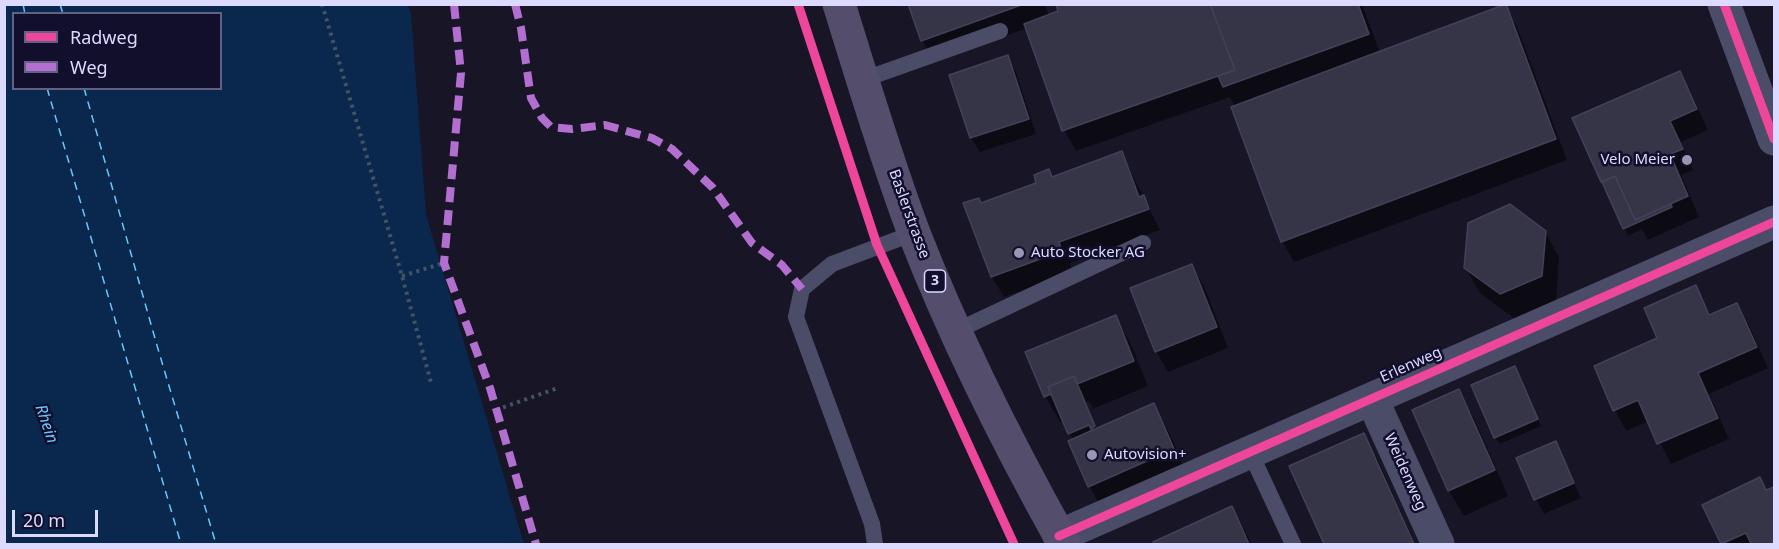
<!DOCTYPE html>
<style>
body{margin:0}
#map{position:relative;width:1779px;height:549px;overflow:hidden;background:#181626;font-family:"Noto Sans",sans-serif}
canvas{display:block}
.frame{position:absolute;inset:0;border:6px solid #dcdbff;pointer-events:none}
.legend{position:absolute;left:12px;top:12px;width:210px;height:78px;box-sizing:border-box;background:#120f2d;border:2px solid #636181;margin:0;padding:8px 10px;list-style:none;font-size:18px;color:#dcdbff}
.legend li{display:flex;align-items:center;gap:12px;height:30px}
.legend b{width:30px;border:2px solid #636181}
.scale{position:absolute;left:12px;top:510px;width:86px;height:27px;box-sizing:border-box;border:3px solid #dcdbff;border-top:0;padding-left:8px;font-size:18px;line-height:21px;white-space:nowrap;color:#dcdbff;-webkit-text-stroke:4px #120f2d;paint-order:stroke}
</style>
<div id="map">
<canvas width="1779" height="549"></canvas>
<div class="frame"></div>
<ul class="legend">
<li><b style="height:8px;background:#ed469a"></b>Radweg</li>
<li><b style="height:8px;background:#b36fd0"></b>Weg</li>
</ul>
<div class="scale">20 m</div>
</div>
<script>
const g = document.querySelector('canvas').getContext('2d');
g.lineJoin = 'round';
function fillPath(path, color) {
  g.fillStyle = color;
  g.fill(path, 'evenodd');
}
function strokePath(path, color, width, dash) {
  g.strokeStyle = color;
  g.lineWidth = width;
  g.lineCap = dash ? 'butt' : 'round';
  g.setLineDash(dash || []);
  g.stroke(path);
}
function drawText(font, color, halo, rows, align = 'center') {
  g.font = font + ' "Noto Sans",sans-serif';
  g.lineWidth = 5;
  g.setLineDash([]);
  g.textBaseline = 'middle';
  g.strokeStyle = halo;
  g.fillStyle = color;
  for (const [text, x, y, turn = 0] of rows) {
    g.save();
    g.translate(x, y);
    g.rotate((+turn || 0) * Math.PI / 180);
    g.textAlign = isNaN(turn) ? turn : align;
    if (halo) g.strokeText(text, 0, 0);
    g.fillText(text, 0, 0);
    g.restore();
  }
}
fillPath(new Path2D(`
 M4,5H408L411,15L426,215L524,544H5ZM14,14H220V88H14Z`), '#0a284e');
fillPath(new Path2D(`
 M910,4H1045L1049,16L1060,12L1058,4H1362L1380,53L1505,6L1517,27L1567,160L1294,262L1282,241L1235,107L1230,97L1076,151L1064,130L1028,28L934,61L922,40Z
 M1007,57L1016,72L1036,134L980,152L971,138Z
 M1679,72L1691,93L1708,130L1681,142L1693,170L1681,175L1699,217L1648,240L1642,229L1628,236L1602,181Z
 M1121,152L1160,230L1070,263L1073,272L1004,297L992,277L981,205Z
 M1545,232L1559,257L1556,301L1515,319L1480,293L1465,267Z
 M1192,266L1204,286L1228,348L1168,372L1156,351Z
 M1695,287L1711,316L1737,305L1749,325L1768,368L1709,394L1729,439L1671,464L1649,421L1626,431L1615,410L1659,339Z
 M1115,317L1130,342L1148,386L1093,409L1089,401L1085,402L1097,430L1153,405L1168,430L1187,474L1104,512L1089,486L1073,440L1064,420L1060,422L1045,396L1027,353Z
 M1515,368L1541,426L1500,444L1495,437Z
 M1458,391L1473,416L1508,496L1464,516L1449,491L1414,411Z
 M1363,435L1378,460L1415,544H1326L1291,467Z
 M1555,443L1581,498L1544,514L1536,499Z
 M1774,488V544H1723L1704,506L1766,492Z
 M1232,508L1252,544H1156L1155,542Z`), '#0007');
strokePath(new Path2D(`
 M23,4L25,14
 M60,4L63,14
 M47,88L181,544
 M84,88L158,349L216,544`), '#69c6ff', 1.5, [8, 6]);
const building = new Path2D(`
 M908,4H1024L921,41Z
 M1056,4H1210L1235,70L1062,131L1024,24L1058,11Z
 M1210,4H1358L1369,34L1223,87L1218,76L1235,70Z
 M1506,4L1556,139L1281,242L1231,107Z
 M1008,55L1029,119L970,138L949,75Z
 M1680,71L1697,109L1670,121L1683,149L1670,154L1688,196L1635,220L1615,176L1601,182L1572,118Z
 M1122,151L1139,197L1144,195L1149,209L1059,242L1062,251L991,277L963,203L979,198L981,203L1036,183L1034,175L1049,169L1052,177Z
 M1615,176L1635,220L1671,204L1672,207L1623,229L1602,182Z
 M1510,204L1546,231L1542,276L1500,294L1464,268L1468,223Z
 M1192,264L1217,327L1155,352L1130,288Z
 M1696,285L1709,315L1737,303L1757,347L1698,373L1718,418L1657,444L1638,400L1613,411L1594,366L1657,338L1644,308Z
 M1116,315L1134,361L1077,384L1074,376L1048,387L1051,394L1044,397L1025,352Z
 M1515,366L1538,419L1494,438L1471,385Z
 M1074,376L1095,426L1091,429L1089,425L1068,434L1048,387Z
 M1459,389L1495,470L1448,491L1412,410Z
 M1154,403L1174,449L1088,487L1068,441Z
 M1364,433L1414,544H1324L1289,466Z
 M1556,441L1574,483L1534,500L1516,458Z
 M1760,477L1766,490L1774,487V544H1751L1746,533L1721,544L1702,505Z
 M1232,506L1249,544H1154L1153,542Z`);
fillPath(building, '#363447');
strokePath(building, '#434159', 1.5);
strokePath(new Path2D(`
 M322,4L402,276L432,386
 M402,276L444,263
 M496,410L558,388`), '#435362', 4, [3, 4.5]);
strokePath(new Path2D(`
 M862,80L1000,31
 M956,331L1143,243
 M1250,452L1293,544
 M875,544L872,524L796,317L802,289L832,264L914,233`), '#4b4c67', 16);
strokePath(new Path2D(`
 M1724,4L1774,139
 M1372,399L1438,544
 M1059,536L1774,222`), '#4b4c67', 33);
strokePath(new Path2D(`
 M839,4C863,81 886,159 914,233C956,341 1008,444 1064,544`), '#544d6c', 33);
strokePath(new Path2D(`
 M454,4L461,73L444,263L490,388L536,544
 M515,4L521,28L531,98L542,118L551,127L572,129L605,125L652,138L672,149L713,188L752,243L782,265L802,289`), '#b36fd0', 8, [15, 8]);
strokePath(new Path2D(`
 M798,4L877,245L1014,544
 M1724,4L1774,139
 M1059,536L1774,222`), '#ed469a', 9);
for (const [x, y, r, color] of [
 [1687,160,6,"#9796b3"],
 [1019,253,6,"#9796b3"],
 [1092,455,6,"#9796b3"]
]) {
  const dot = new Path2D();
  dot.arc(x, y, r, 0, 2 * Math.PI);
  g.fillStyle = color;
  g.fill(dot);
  strokePath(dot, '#120f2d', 2);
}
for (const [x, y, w] of [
 [935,281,21]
]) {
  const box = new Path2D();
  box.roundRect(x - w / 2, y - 11, w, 22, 4.5);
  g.fillStyle = '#120f2d';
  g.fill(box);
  strokePath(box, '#dcdbff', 1.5);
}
drawText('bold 14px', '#dcdbff', null, [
 ["3",935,281]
]);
drawText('15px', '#dcdbff', '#120f2d', [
 ["Velo Meier",1675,160,"right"],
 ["Auto Stocker AG",1031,253],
 ["Autovision+",1104,455]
], 'left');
drawText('15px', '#dcdbff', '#120f2d', [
 ["Baslerstrasse",909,214,70],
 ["Erlenweg",1411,365,-24],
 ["Weidenweg",1405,472,66]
]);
drawText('italic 16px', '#69c6ff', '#120f2d', [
 ["Rhein",46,424,71]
]);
</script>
